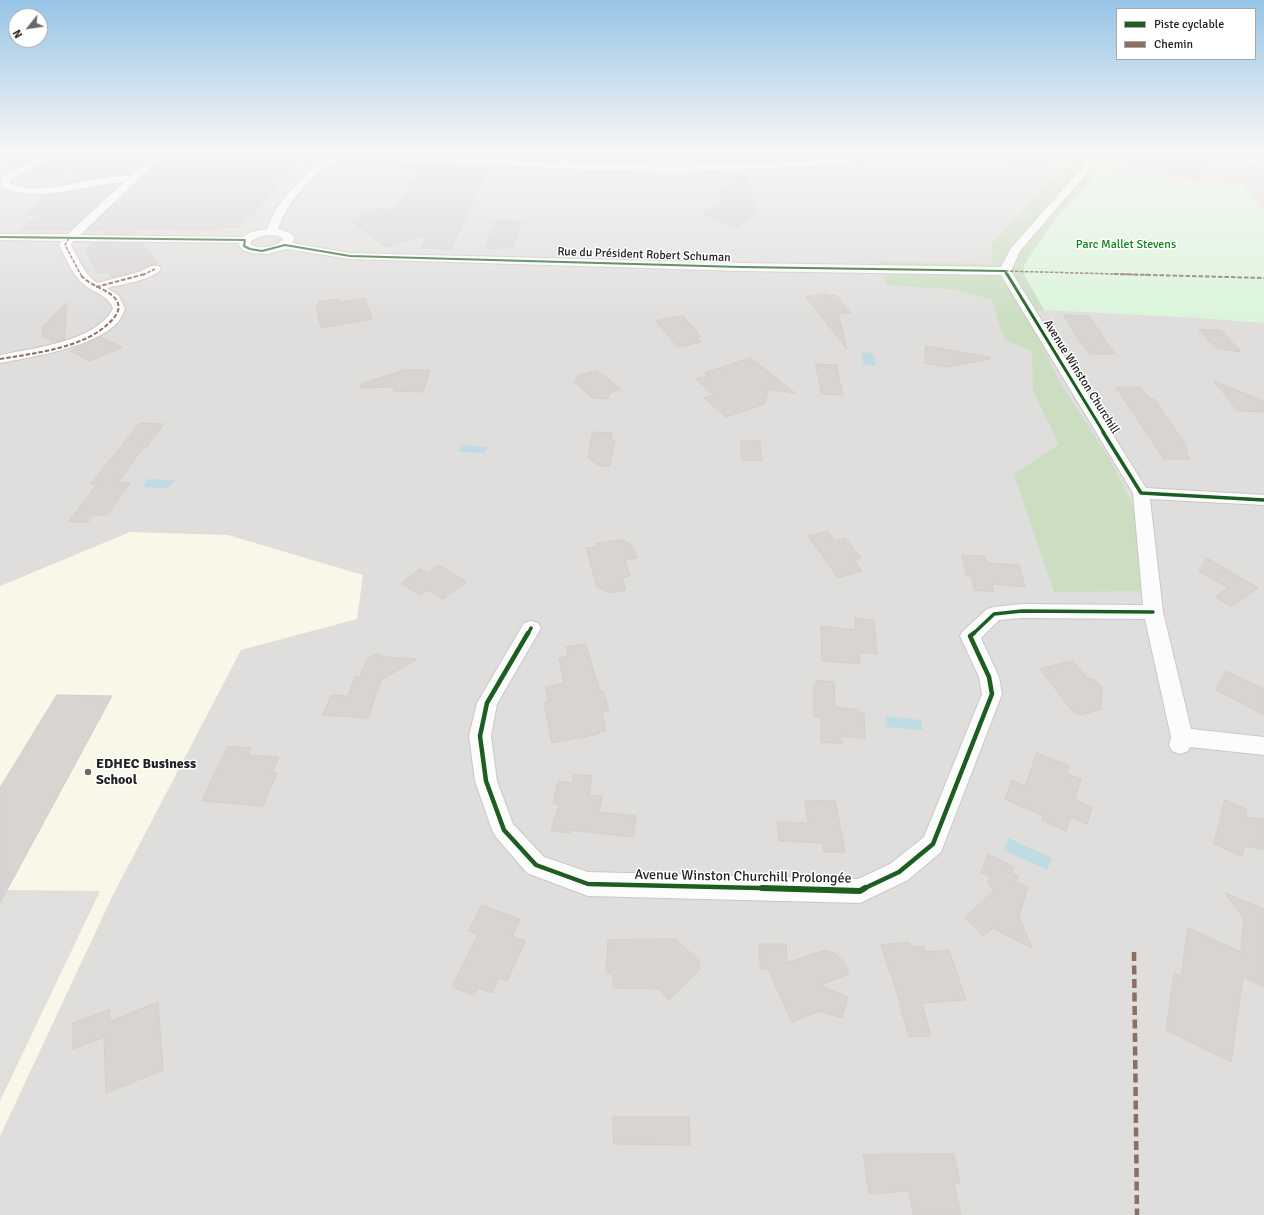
<!DOCTYPE html>
<meta charset="utf-8">
<style>
body{margin:0}
#map{position:relative;width:1264px;height:1215px;overflow:hidden;background:#f0eeeb;font-family:Signika,sans-serif}
canvas{display:block}
.legend{position:absolute;left:1116px;top:8px;width:140px;height:52px;box-sizing:border-box;background:#fff;border:1px solid #a7a7a7;margin:0;padding:5px 7px;list-style:none;font-size:12px;color:#222}
.legend li{display:flex;align-items:center;gap:8px;height:20px}
.legend b{width:20px;border:1px solid #a7a7a7}
.north{position:absolute;left:8px;top:8px;width:40px;height:40px;box-sizing:border-box;background:#fff;border:1px solid #a7a7a7;border-radius:50%;rotate:240deg;font-size:11px;font-weight:700;line-height:16px;text-align:center;color:#222}
.north::after{content:'';display:block;margin:auto;width:14px;height:18px;background:#6a6968;clip-path:polygon(50% 0,100% 100%,50% 72%,0 100%)}
</style>
<div id="map">
<canvas width="1264" height="1215"></canvas>
<ul class="legend">
<li><b style="height:5px;background:#1b5e20"></b>Piste cyclable</li>
<li><b style="height:5px;background:#8d6e63"></b>Chemin</li>
</ul>
<div class="north">N</div>
</div>
<script>
const g = document.querySelector('canvas').getContext('2d');
g.lineJoin = 'round';
function fillPath(path, color) {
  g.fillStyle = color;
  g.fill(path, 'evenodd');
}
function strokePath(path, color, width, dash) {
  g.strokeStyle = color;
  g.lineWidth = width;
  g.lineCap = dash ? 'butt' : 'round';
  g.setLineDash(dash || []);
  g.stroke(path);
}
function drawText(font, color, halo, rows, align = 'center') {
  g.font = font + ' Signika,sans-serif';
  g.lineWidth = 3;
  g.setLineDash([]);
  g.textBaseline = 'middle';
  g.strokeStyle = halo;
  g.fillStyle = color;
  for (const [text, x, y, turn = 0] of rows) {
    g.save();
    g.translate(x, y);
    g.rotate((+turn || 0) * Math.PI / 180);
    g.textAlign = isNaN(turn) ? turn : align;
    if (halo) g.strokeText(text, 0, 0);
    g.fillText(text, 0, 0);
    g.restore();
  }
}
fillPath(new Path2D(`
 M0,151H1264V1215H0Z`), '#dfdedc');
fillPath(new Path2D(`
 M130,532L228,535L363,575L357,619L241,650L113,895L0,1136V586Z`), '#f8f7e8');
fillPath(new Path2D(`
 M1075,165L1100,169L1053,222L1024,265L1025,276L1044,310L1026,313L1059,381L1110,460L1135,510L1143,591L1054,592L1014,474L1059,444L1033,391L1032,352L1004,339L992,300L958,290L886,285L878,261L993,264L991,245L1057,174Z`), '#cbdec1');
fillPath(new Path2D(`
 M1100,169L1148,180L1242,184L1264,210V323L1199,318L1044,310L1025,276L1024,265L1053,222Z`), '#daf5da');
fillPath(new Path2D(`
 M7,890L100,891L0,1101V902Z`), '#e0dfde');
fillPath(new Path2D(`
 M861,352L873,353L876,366L864,365Z
 M461,445L488,447L485,453L459,452Z
 M148,479L175,480L168,488L142,487Z
 M885,716L921,720L923,730L886,727Z
 M1008,838L1052,858L1047,870L1004,850Z`), '#bfdbe3');
const building = new Path2D(`
 M36,151H47L18,166L9,165Z
 M63,151H156L130,174L109,176L62,184L81,169L59,176L27,172Z
 M169,151H304L297,157V159L251,217H249L240,227L217,228L215,230L132,229L136,234H102L106,230H87Z
 M347,151H543L535,160L501,158L495,155L493,158L443,154L346,152Z
 M1022,151H1056L1037,172L1007,166Z
 M1144,151H1183L1180,156L1186,160L1190,159L1196,151H1214L1197,178L1132,166Z
 M339,161L443,164L489,166L451,249L421,248L428,234L386,247L350,220L375,209L393,210L420,173L332,169Z
 M729,177H748L756,214L736,228L701,213L721,205L719,186H730Z
 M120,184L70,230H21L40,214H26L49,195Z
 M496,221L522,222L512,248H485Z
 M93,243H142L158,264L150,265L138,271L112,278L108,271L98,273L85,250Z
 M826,294L827,296L836,295L851,313H838L847,349L806,297Z
 M365,298L372,319L321,328L316,305H319L318,302L339,299V302Z
 M66,303L65,339L54,342L42,336L43,327Z
 M1064,315L1089,316L1115,354H1090L1083,344H1081Z
 M683,316L701,337L697,338L701,342L678,347L656,321Z
 M1199,330H1221L1241,352L1216,348Z
 M101,337L122,347L90,361L71,351Z
 M926,346L990,357V359L948,367L925,363Z
 M751,358L795,393L768,389L765,404L726,417L704,398L714,395L696,379L708,376L705,373Z
 M816,364L836,365L843,395L822,394Z
 M404,370H430L423,392L393,391L395,387L361,388V384Z
 M596,370L621,389L609,394L608,399L593,398L574,382L579,380L576,377Z
 M1214,381L1264,401V412L1238,411Z
 M1116,387H1141L1150,399H1154L1186,445H1183L1188,451H1185L1191,459H1164Z
 M140,423L164,424L146,448H143L118,482L130,483L107,515H93L88,522H68L97,484H91Z
 M593,432L612,433L611,439L615,440L610,466H600L588,458Z
 M741,441H760L762,461L742,460Z
 M828,532L835,540L845,538L861,558L854,560L862,571L838,578L808,536Z
 M624,540L633,546L637,558L625,560L630,576L622,578L626,590L609,593L597,587L586,548L597,547L596,544Z
 M962,555L985,556L986,563L1019,565L1025,587L992,584L994,592L974,590L971,576H967Z
 M1207,558L1258,588L1231,607L1215,597L1228,588L1199,571Z
 M439,565L466,582L443,599L428,590L420,595L401,583L420,569L428,573Z
 M855,618L874,620L877,654L859,652L860,664L822,661L821,626L855,630Z
 M586,644L598,685L600,691H603L609,711L602,712L606,731L599,732V734L552,743L544,702L549,701L545,687L564,683L559,658L568,656L566,647Z
 M376,654L381,655L384,657L417,659L381,680L368,718L323,715L331,695L348,696L355,676L360,677L367,659Z
 M1073,661L1087,678L1095,680L1102,688L1101,709L1081,715L1074,713L1040,669Z
 M1226,671L1264,689V715L1216,690Z
 M816,680L834,682L835,707L859,710V713H864L865,738L842,736V744L821,742V717H814V684H816Z
 M57,695L112,696L0,903V788Z
 M228,746L251,748L248,755L279,757L272,773H277L263,806L202,801Z
 M1037,753L1069,766L1067,774L1081,779L1075,800L1092,807L1087,824L1070,817L1066,831L1041,820L1043,816L1005,799L1012,780L1025,786Z
 M574,774L592,776L589,795L602,796L599,812L636,816L633,837L570,830V833L551,831L559,804H553L558,781L572,783Z
 M805,800L835,801L845,852H824L823,843L779,841L777,822L808,823Z
 M1225,800L1247,809L1245,817L1264,819V850L1244,846L1242,856L1214,844Z
 M988,854L1014,867L1012,873L1018,876L1016,881L1028,887L1019,916L1032,948L993,928L983,936L965,918L994,890L988,884L990,877L981,873Z
 M1225,893L1264,909V987L1243,977L1231,1062L1166,1030L1174,973L1181,976L1188,928L1241,952L1244,919Z
 M482,905L520,919L512,936L525,941L507,981L498,978L492,993L478,988L474,995L452,987L478,934L469,931Z
 M676,939L699,961L700,969L669,1000L659,989L613,988V974H606L608,940Z
 M909,943L910,947L923,946L925,952L949,950L966,1000L922,1003L931,1036L909,1037L891,972H889L881,945Z
 M759,944H786L787,963L825,950L836,954L845,963L849,974L820,985L848,997L842,1018L819,1011L792,1022L768,969H761Z
 M158,1002L163,1070L106,1093L104,1037L73,1049V1023L110,1009V1021Z
 M613,1117H689L690,1145L614,1144Z
 M954,1154L960,1183H954L961,1215H913L909,1191L869,1194L863,1155Z`);
fillPath(building, '#d7d4d2');
strokePath(building, '#d3d0cc', 1);
const street = new Path2D(`
 M50,151H62L12,179L10,183C36,197 80,180 109,177C116,176 123,176 131,176L158,151H168L80,235L243,237L251,232L267,229C278,199 300,180 323,159H311L303,161L298,158L300,156L311,153L443,156L558,163L566,151H574L568,163L678,166L818,160L858,154L870,151H883L882,153L859,160L818,166L678,172L584,170L443,162L334,159C310,182 289,197 278,229C284,230 291,232 295,238L292,243L350,253L741,263L1001,267L1011,248L1097,151H1106L1020,251L1011,271L1146,488L1264,495V505L1150,499L1163,612L1191,729L1264,737V755L1190,747L1188,751L1180,754L1172,751L1169,745L1171,737L1145,619L1022,618L999,620L981,638L999,677L1002,694L941,852L908,880L860,903L588,896L527,873L496,837L492,830L475,781L469,736L477,703L524,623L531,621L538,623L541,628L497,704L491,736L497,781L513,824L544,857L588,872L858,879L890,864L924,837L982,694L979,677L960,636L963,631L987,609L994,607L1022,604L1143,605L1133,493L1001,275L741,271L350,259L286,249L268,254L254,253L244,251L240,247L239,243L73,241L71,245C79,259 84,274 97,283L139,272L151,266H159L161,269C153,280 120,285 107,288L119,296L125,309C123,313 121,319 118,322C96,347 32,357 0,363V355C34,348 94,342 113,309C109,296 97,294 87,287C73,277 67,260 59,245L61,241L0,240V234H68L124,182C88,184 32,205 1,186L0,180L4,175ZM271,235L279,236L283,239C276,247 260,250 250,244C254,236 263,236 271,235Z
 M1185,151H1195L1189,158L1186,159L1181,156Z
 M1222,151H1234L1264,163V170L1224,153Z`);
strokePath(street, '#c9c8c7', 2);
fillPath(street, '#fdfcfc');
strokePath(new Path2D(`
 M69,238L65,245L81,275
 M1005,271L1151,275
 M143,275L155,269`), '#8d6e63', 1.5, [3.5, 1.5]);
strokePath(new Path2D(`
 M1114,274L1264,278
 M96,287L145,274
 M0,359C35,353 87,348 112,320C117,314 121,309 117,301C110,289 90,287 80,274`), '#8d6e63', 2, [4.5, 2]);
strokePath(new Path2D(`
 M1134,952L1137,1215`), '#8d6e63', 4.5, [9, 4.5]);
strokePath(new Path2D(`
 M0,237L245,240L244,246L250,249L262,251L285,245L350,256L741,267L1005,271L1007,275`), '#1b5e20', 2);
strokePath(new Path2D(`
 M1007,274L1104,433`), '#1b5e20', 3);
strokePath(new Path2D(`
 M1103,432L1141,493L1264,500
 M528,634L531,628
 M973,634L994,614L1022,611L1153,612`), '#1b5e20', 3.5);
strokePath(new Path2D(`
 M528,633L487,703L480,736L486,781L504,830L536,865L588,884L801,889
 M863,889L899,872L933,844L992,694L989,677L970,636L974,633`), '#1b5e20', 4.5);
strokePath(new Path2D(`
 M762,888L860,891L865,888`), '#1b5e20', 6);
const sky = g.createLinearGradient(0, 0, 0, 321);
sky.addColorStop(0, '#97c4e6');
sky.addColorStop(0.47, '#f8f7f6');
sky.addColorStop(1, '#f8f7f600');
g.fillStyle = sky;
g.fillRect(0, 0, 1264, 321);
for (const [x, y, r, color] of [
 [88,772,4,"#6a6968"]
]) {
  const dot = new Path2D();
  dot.arc(x, y, r, 0, 2 * Math.PI);
  g.fillStyle = color;
  g.fill(dot);
  strokePath(dot, '#fff', 1.5);
}
drawText('12px', '#0c8416', '#fff', [
 ["Parc Mallet Stevens",1126,245]
]);
drawText('12px', '#222', '#fff', [
 ["Rue du Président Robert Schuman",644,255,2],
 ["Avenue Winston Churchill",1081,377,58]
]);
drawText('bold 14px', '#222', '#fff', [
 ["EDHEC Business",96,764],
 ["School",96,780]
], 'left');
drawText('14px', '#222', '#fff', [
 ["Avenue Winston Churchill Prolongée",743,877,1]
]);
</script>
